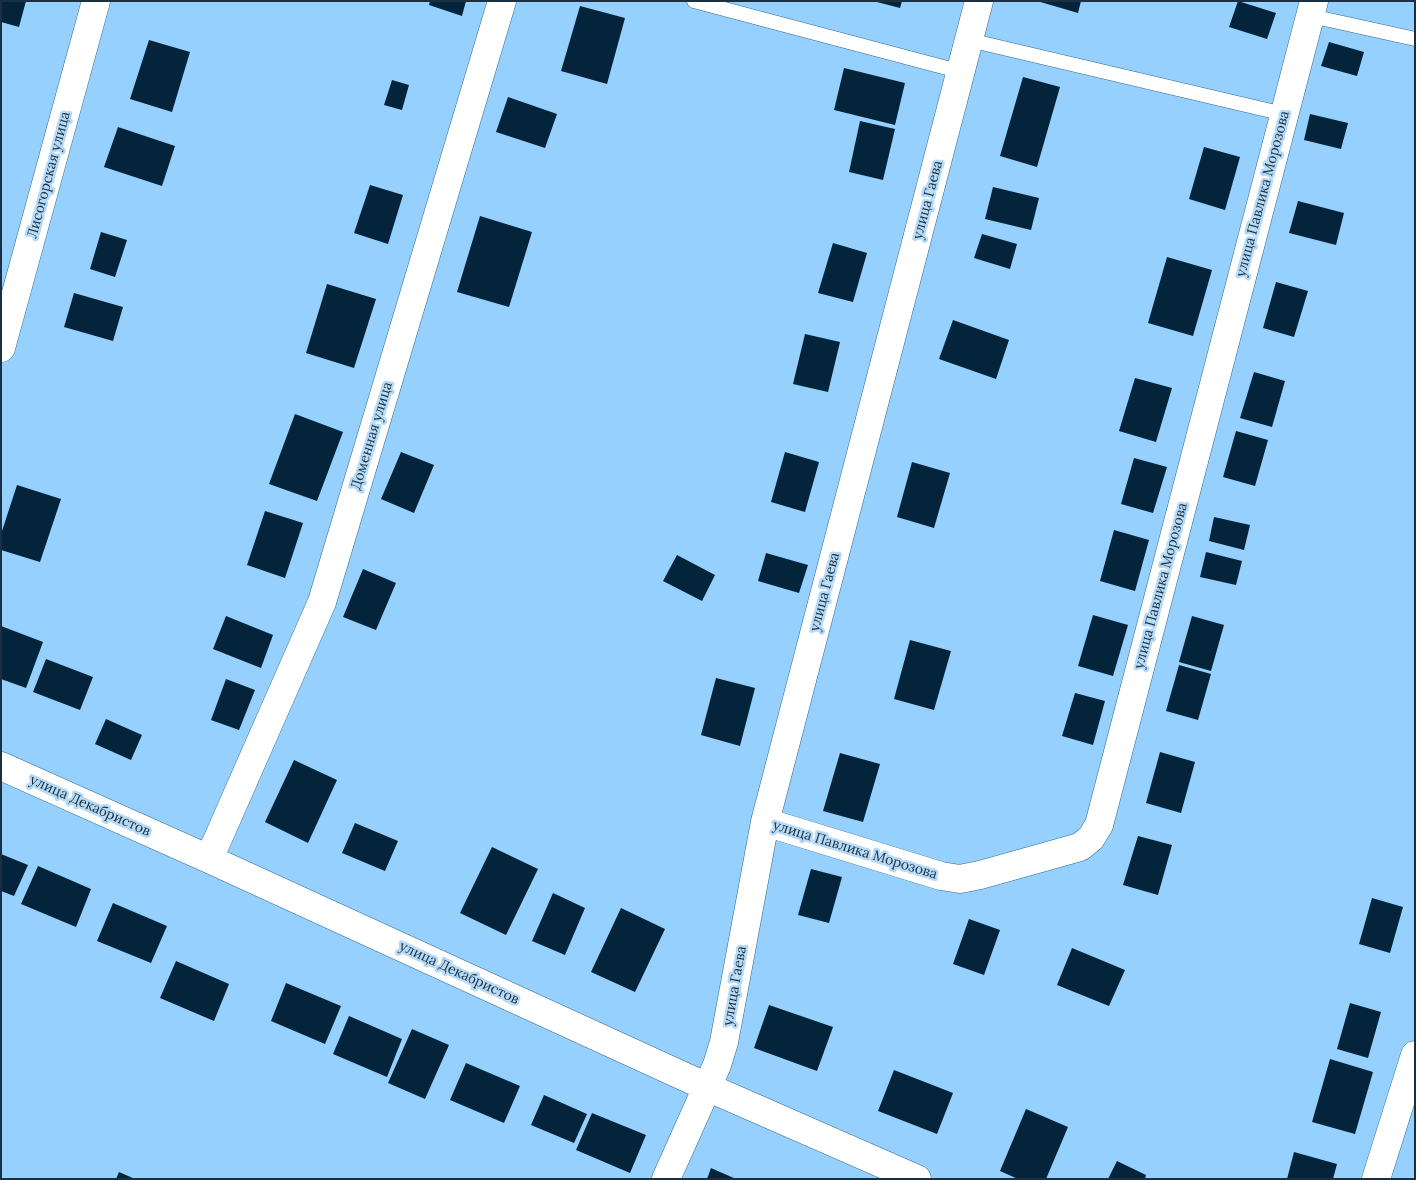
<!DOCTYPE html>
<meta charset="utf-8">
<style>
body{margin:0}
#map{position:relative;width:1416px;height:1180px;overflow:hidden;background:#95d0fe;font-family:Lora,serif}
canvas{display:block}
.frame{position:absolute;inset:0;border:2px solid #183042;pointer-events:none}
</style>
<div id="map">
<canvas width="1416" height="1180"></canvas>
<div class="frame"></div>
</div>
<script>
const g = document.querySelector('canvas').getContext('2d');
g.lineJoin = 'round';
function fillPath(path, color) {
  g.fillStyle = color;
  g.fill(path, 'evenodd');
}
function strokePath(path, color, width, dash) {
  g.strokeStyle = color;
  g.lineWidth = width;
  g.lineCap = dash ? 'butt' : 'round';
  g.setLineDash(dash || []);
  g.stroke(path);
}
function drawText(font, color, halo, rows, align = 'center') {
  g.font = font + ' Lora,serif';
  g.lineWidth = 5;
  g.setLineDash([]);
  g.textBaseline = 'middle';
  g.strokeStyle = halo;
  g.fillStyle = color;
  for (const [text, x, y, turn = 0] of rows) {
    g.save();
    g.translate(x, y);
    g.rotate((+turn || 0) * Math.PI / 180);
    g.textAlign = isNaN(turn) ? turn : align;
    if (halo) g.strokeText(text, 0, 0);
    g.fillText(text, 0, 0);
    g.restore();
  }
}
fillPath(new Path2D(`
 M1,1H26L19,27L1,22Z
 M430,1H466L462,16L429,5Z
 M873,1H902L900,8Z
 M1037,1H1081L1078,13Z
 M1238,1L1276,13L1267,39L1229,27Z
 M580,6L625,18L607,84L561,71Z
 M149,40L190,52L172,112L130,99Z
 M1329,42L1364,52L1357,76L1321,66Z
 M844,68L905,83L895,125L834,110Z
 M1023,77L1060,87L1037,167L1000,156Z
 M392,80L409,85L402,110L384,105Z
 M508,97L557,114L545,148L496,132Z
 M1310,114L1348,123L1341,149L1304,140Z
 M860,121L895,129L883,180L849,172Z
 M118,127L175,146L162,186L104,167Z
 M1204,147L1240,157L1225,210L1189,199Z
 M370,185L403,195L388,244L354,233Z
 M993,187L1039,198L1031,230L985,219Z
 M1298,201L1344,213L1336,245L1289,233Z
 M480,216L532,232L509,307L457,292Z
 M101,232L127,240L115,277L90,269Z
 M982,234L1017,244L1010,269L974,258Z
 M833,243L867,253L853,302L818,293Z
 M1167,257L1212,270L1193,336L1148,323Z
 M1276,282L1308,291L1294,337L1263,328Z
 M327,284L376,299L354,368L306,353Z
 M74,293L123,307L113,341L64,327Z
 M953,320L1009,340L996,379L939,359Z
 M805,334L840,342L828,392L793,384Z
 M1254,372L1285,381L1272,427L1240,418Z
 M1135,378L1172,388L1156,442L1119,431Z
 M295,414L343,432L317,501L269,484Z
 M1236,431L1268,440L1255,486L1223,477Z
 M401,452L434,465L414,513L381,499Z
 M785,452L819,462L805,512L771,502Z
 M1134,458L1167,467L1153,513L1121,504Z
 M912,462L950,473L934,528L897,517Z
 M17,485L61,499L40,562L1,550V534Z
 M265,511L303,523L285,578L247,565Z
 M1214,517L1250,525L1244,550L1209,541Z
 M1114,530L1149,540L1135,591L1100,581Z
 M1206,552L1242,561L1236,585L1200,577Z
 M766,553L808,565L799,593L758,581Z
 M677,555L715,575L702,601L663,581Z
 M363,569L396,583L376,630L343,617Z
 M1093,615L1128,625L1113,676L1078,666Z
 M226,616L273,635L261,668L213,649Z
 M1192,616L1224,625L1211,671L1179,662Z
 M1,626L43,642L26,688L1,679Z
 M910,640L951,651L934,710L894,699Z
 M46,659L93,677L80,710L33,692Z
 M1179,665L1211,674L1198,720L1166,711Z
 M716,678L755,688L740,746L701,735Z
 M226,679L255,690L239,730L211,720Z
 M1075,693L1105,701L1093,745L1062,736Z
 M106,719L142,735L131,760L95,744Z
 M1160,752L1195,762L1181,813L1146,803Z
 M840,753L880,764L863,822L823,811Z
 M294,760L337,780L308,843L265,822Z
 M355,823L398,841L385,871L342,853Z
 M1138,836L1172,845L1158,895L1123,885Z
 M492,847L538,869L506,935L460,913Z
 M1,854L28,865L14,896L1,891Z
 M38,866L91,889L76,927L21,904Z
 M811,869L842,877L829,923L798,915Z
 M553,893L585,908L565,955L532,941Z
 M1372,898L1403,907L1390,953L1359,944Z
 M113,903L167,926L151,963L97,941Z
 M621,908L665,929L635,992L591,972Z
 M969,919L1000,930L984,975L953,964Z
 M1072,948L1125,970L1109,1006L1057,985Z
 M176,961L229,984L214,1021L160,998Z
 M286,983L341,1006L325,1044L271,1021Z
 M1350,1003L1381,1012L1368,1058L1337,1049Z
 M769,1005L833,1027L817,1071L754,1048Z
 M349,1016L402,1039L387,1077L333,1054Z
 M412,1029L449,1045L425,1099L388,1083Z
 M1330,1059L1373,1072L1355,1134L1312,1122Z
 M466,1063L520,1086L504,1123L450,1100Z
 M894,1070L953,1093L937,1134L878,1111Z
 M544,1095L587,1114L574,1143L531,1125Z
 M1026,1109L1068,1127L1046,1179H1018L1000,1171Z
 M592,1113L646,1135L630,1173L576,1150Z
 M1294,1152L1337,1164L1333,1179H1287Z
 M1117,1161L1146,1175L1145,1179H1108Z
 M711,1168L736,1179H707Z
 M119,1172L135,1179H116Z`), '#03243a');
const service = new Path2D(`
 M694,1L962,72
 M1311,16L1415,39
 M969,40L1284,114`);
const minor = new Path2D(`
 M1,348L96,1
 M1,766L209,859L707,1087L917,1179
 M765,822L941,876L960,879L980,875L1080,847L1091,838L1099,825L1314,1
 M209,859L322,602L502,1
 M666,1179L717,1065L724,1042L765,822L979,1
 M1376,1179L1415,1055`);
strokePath(service, '#326b94', 15);
strokePath(minor, '#326b94', 29);
strokePath(service, '#fff', 14);
strokePath(minor, '#fff', 28);
drawText('14px', '#183042', '#b7daf6', [
 ["Лисогорская улица",49,175,-75],
 ["улица Павлика Морозова",1263,194,-75],
 ["улица Гаева",928,200,-75],
 ["Доменная улица",372,436,-73],
 ["улица Павлика Морозова",1161,586,-75],
 ["улица Гаева",825,592,-75],
 ["улица Декабристов",90,806,24],
 ["улица Павлика Морозова",855,850,17],
 ["улица Декабристов",459,973,25],
 ["улица Гаева",735,986,-80]
]);
</script>
